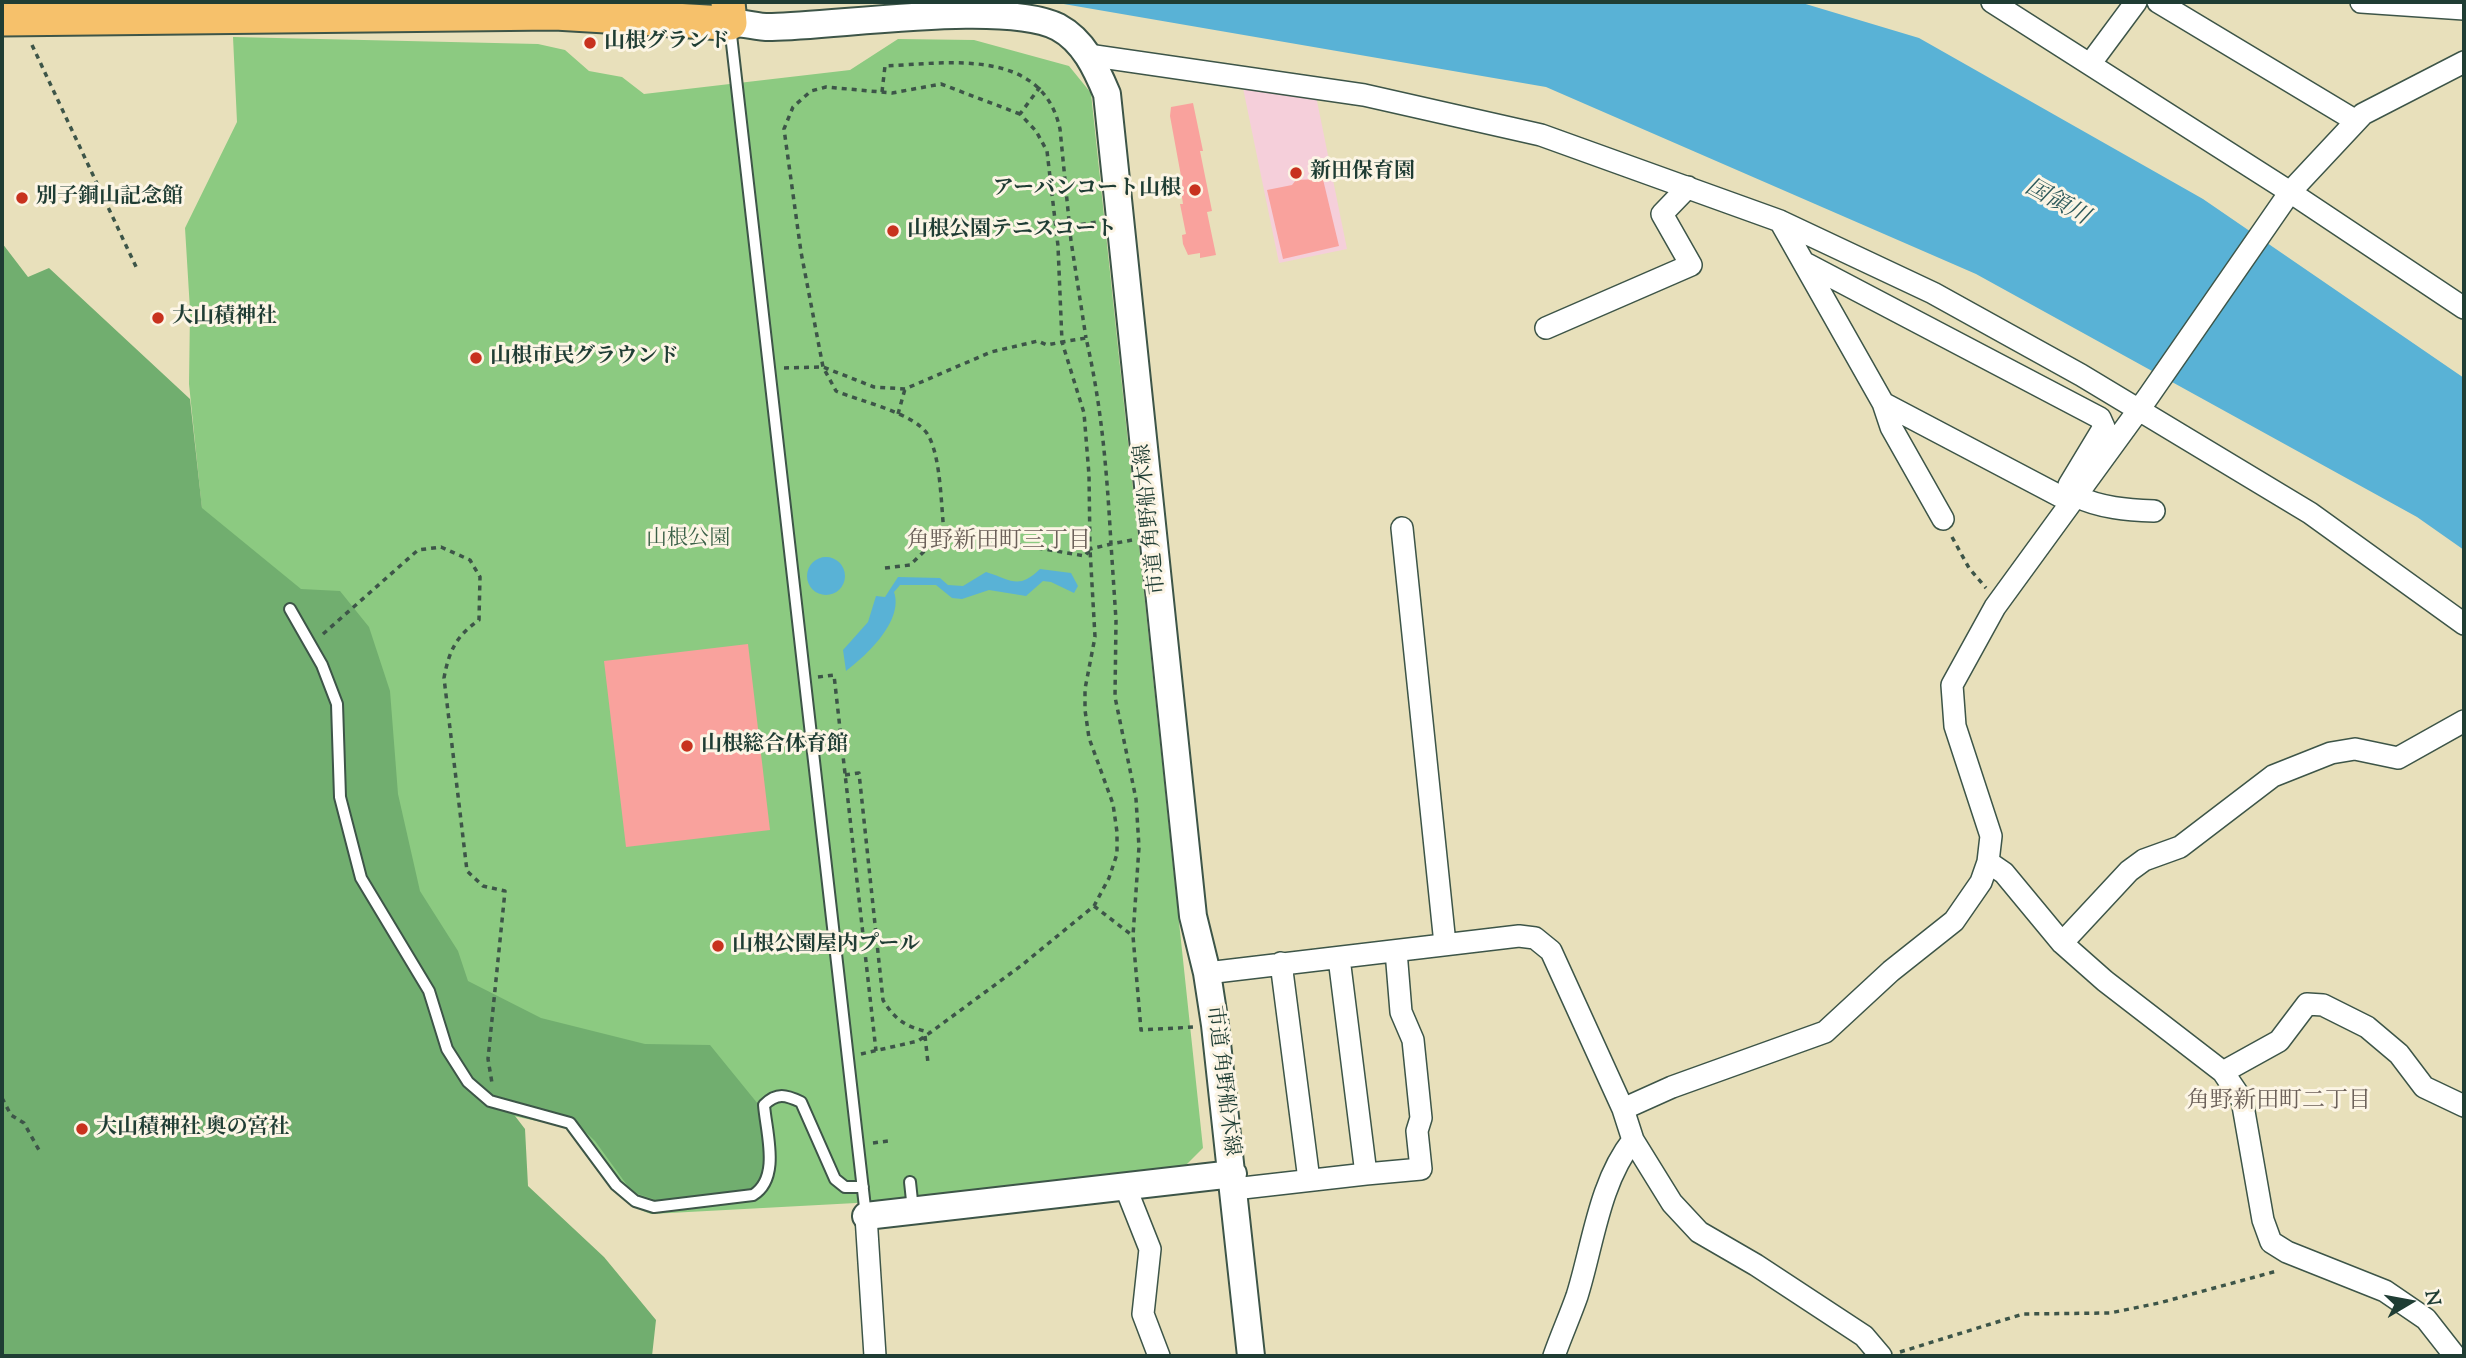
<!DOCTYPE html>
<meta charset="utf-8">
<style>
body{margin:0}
#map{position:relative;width:2466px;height:1358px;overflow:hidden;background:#e8e0bb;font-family:"Sorts Mill Goudy",serif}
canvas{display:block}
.frame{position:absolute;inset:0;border:4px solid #1f3d34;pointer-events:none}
.north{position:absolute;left:2375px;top:1267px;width:70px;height:70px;-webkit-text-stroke:5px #fcf5e5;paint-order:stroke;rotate:80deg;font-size:19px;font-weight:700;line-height:28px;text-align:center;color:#1f3d34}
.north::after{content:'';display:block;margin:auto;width:24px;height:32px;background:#1f3d34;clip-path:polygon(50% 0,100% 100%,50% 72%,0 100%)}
</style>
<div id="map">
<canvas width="2466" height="1358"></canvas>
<div class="frame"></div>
<div class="north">N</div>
</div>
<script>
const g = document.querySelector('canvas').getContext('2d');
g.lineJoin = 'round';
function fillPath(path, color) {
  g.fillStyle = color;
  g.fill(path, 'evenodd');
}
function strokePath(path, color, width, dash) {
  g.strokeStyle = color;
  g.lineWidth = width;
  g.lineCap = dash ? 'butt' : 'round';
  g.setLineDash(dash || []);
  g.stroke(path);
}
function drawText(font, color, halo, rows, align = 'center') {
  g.font = font + ' "Sorts Mill Goudy","Noto Serif JP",serif';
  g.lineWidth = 6;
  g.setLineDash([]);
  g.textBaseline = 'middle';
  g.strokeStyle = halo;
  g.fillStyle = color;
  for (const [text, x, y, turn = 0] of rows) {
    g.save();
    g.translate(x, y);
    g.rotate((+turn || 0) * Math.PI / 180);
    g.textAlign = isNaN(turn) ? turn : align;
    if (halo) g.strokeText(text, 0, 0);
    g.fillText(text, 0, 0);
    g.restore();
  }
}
fillPath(new Path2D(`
 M1262,84L1316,96L1347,249L1279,263L1243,88L1260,91Z`), '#f5cfda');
fillPath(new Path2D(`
 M233,37L538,44L565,50L589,71L622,77L644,94L850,70L898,39L974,40L1069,66L1091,93L1203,1148L1182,1169L856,1203L651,1214C611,1201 591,1159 565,1127L490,1111L206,548L189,384L190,310L185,228L237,122Z`), '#8cca81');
fillPath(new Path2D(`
 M2,243L28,277L49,268L190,399L202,508L301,589L340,591L369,627L390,691L398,794L420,891L458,951L468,981L541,1018L645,1044L710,1045L758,1104L765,1166L763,1180L755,1189L662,1202L632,1192L595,1141L570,1117L502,1099L525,1129L528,1186L604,1257L656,1320L652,1356H2Z`), '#71ae6f');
fillPath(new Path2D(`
 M1052,2H1799L1919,38L2203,199L2464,378V550L2417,517L1976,274L1546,87Z
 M807 576a19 19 0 1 1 38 0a19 19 0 1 1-38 0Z
 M1040,569L1071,573L1078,586L1074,593L1051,582L1043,581L1026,596L989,590L962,599L952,598L936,585H900L894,592C904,621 866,656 846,671L843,650L868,622L876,596L885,597L898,577L940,578L948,585L963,586L986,572C1012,580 1018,590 1040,569Z`), '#59b2d6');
fillPath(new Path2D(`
 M1193,103L1203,151H1200L1212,211L1207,212L1216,255L1200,258V253L1188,255L1183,244L1182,235L1186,234L1180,204H1183L1179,176H1181L1170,116L1171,107Z
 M1321,171L1339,246L1283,259L1267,190L1292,185L1296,180L1318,179L1316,172Z
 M748,644L770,830L626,847L604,661Z`), '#f9a29d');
const service = new Path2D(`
 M730,26L866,1216
 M290,609L322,665L337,704L340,797L361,878L429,991L447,1049L468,1082L490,1101L570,1123L616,1185L635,1201L654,1207L753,1195C781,1178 766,1132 764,1105C777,1092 786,1095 801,1102L835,1179L845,1187H863
 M910,1182L913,1210`);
const minor = new Path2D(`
 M1992,2L2290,192L2464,308
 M2158,2L2356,121
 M2361,2L2464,9
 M1088,55L1364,95L1541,135L1780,221L1933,293L2081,375L2310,513L2464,624
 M2090,64L2136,2
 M1780,221L1883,403L2071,502
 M1805,263L2100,418L2104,427L2069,485
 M1546,328L1691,265L1662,214L1688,187
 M1883,403L1891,427L1943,519
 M2076,496C2100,508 2128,510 2154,511
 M1402,528L1445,944
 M2062,943L2129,871L2144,860L2180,847L2273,776L2331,753L2355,749L2398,758L2464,721
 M1281,963L1309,1180
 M1207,973L1519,936L1535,938L1551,951L1623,1109L1633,1140C1599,1183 1593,1245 1577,1296C1570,1316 1561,1336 1554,1356
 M2223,1072L2279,1041L2307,1004L2323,1005L2367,1027L2399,1054L2424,1087L2464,1106
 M1623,1109L1672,1087L1825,1032L1891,971L1954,921L1981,882L1988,862
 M1633,1140L1672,1203L1699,1232L1756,1265L1864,1336L1881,1356
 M1366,1174L1421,1169L1417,1131L1421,1118L1413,1040L1401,1012L1396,951
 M1125,1186L1150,1249L1143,1314L1159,1356
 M1234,1189L1366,1174L1339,958
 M866,1216L875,1356
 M2455,1356L2426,1319L2385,1291L2287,1252L2271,1242L2263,1220L2242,1100L2223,1072L2105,981L2062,943L2004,873L1988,862L1991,836L1955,726L1952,685L1995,607L2148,397L2290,192L2363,114L2464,62`);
const tertiary = new Path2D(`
 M730,23C744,22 758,28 772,27C839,26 1004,0 1058,27C1084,41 1096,68 1107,94L1193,916L1207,973L1215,1025L1251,1356
 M866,1216L1233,1174`);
const primary = new Path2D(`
 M2,19L555,13L724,23H730L728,2`);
strokePath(service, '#3d5548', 14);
strokePath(minor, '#3d5548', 24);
strokePath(tertiary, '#3d5548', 30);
strokePath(primary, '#3d5548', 37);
strokePath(new Path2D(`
 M32,45L138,271
 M1040,87L1020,114L1036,131L1047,151L1058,246L1062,342L1086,338C1102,407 1107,474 1111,544L1132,540
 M882,92L885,66C948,63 1042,47 1060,129L1071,241L1086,338
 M1071,226L1097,222
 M784,368L823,367L874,387L905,389L991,352L1038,341L1047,345L1062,342L1084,413L1089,475L1090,549L1111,544L1116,620L1115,697L1136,799L1139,847L1133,936L1141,1030L1194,1027
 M898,414L905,389
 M944,532C941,506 941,457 928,435C915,413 859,401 836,391L823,367L801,252L784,129L793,107L811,91L826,87L892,93L941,84L1020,114
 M1952,537L1969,568L1986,588
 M885,568L910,565L944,532
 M323,634L418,550L441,547L470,560L480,577L479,620C456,636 449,651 444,678L467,871L483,886L505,891L488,1059L492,1083
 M818,677L834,675L876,1051
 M845,775L859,773L883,1000C895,1020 906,1027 929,1032
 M1094,906L1133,936
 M925,1036L928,1063
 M861,1054L918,1041L931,1032L1022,965L1094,906L1109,878L1117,854V832L1113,804L1089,738L1085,710V689L1095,637L1090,549L1085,556L944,532
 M2,1098L11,1115L24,1123L40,1152
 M873,1143L888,1141
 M1900,1352L2023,1314L2110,1313L2159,1303L2277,1271`), '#3d5548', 3.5, [5, 5]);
strokePath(service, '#fff', 10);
strokePath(minor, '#fff', 21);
strokePath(tertiary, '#fff', 26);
strokePath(primary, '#f6c16b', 33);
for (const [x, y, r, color] of [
 [590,43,7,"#c8321e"],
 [1296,173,7,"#c8321e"],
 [1195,190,7,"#c8321e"],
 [22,198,7,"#c8321e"],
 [893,231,7,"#c8321e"],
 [158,318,7,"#c8321e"],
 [476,358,7,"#c8321e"],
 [687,746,7,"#c8321e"],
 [718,946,7,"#c8321e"],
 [82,1129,7,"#c8321e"]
]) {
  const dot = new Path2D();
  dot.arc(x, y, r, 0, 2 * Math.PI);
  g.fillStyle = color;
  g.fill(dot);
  strokePath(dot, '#fcf5e5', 2.5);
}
drawText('bold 21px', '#1f3d34', '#fcf5e5', [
 ["山根グランド",604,43],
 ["新田保育園",1310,173],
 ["アーバンコート山根",1181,190,"right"],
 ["別子銅山記念館",36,198],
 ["山根公園テニスコート",907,231],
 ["大山積神社",172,318],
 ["山根市民グラウンド",490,358],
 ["山根総合体育館",701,746],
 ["山根公園屋内プール",732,946],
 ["大山積神社 奥の宮社",96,1129]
], 'left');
drawText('21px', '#1f3d34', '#fcf5e5', [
 ["市道 角野船木線",1152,519,-96],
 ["市道 角野船木線",1221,1081,83]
]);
drawText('21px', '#3a6047', '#fcf5e5', [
 ["山根公園",688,540]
]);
drawText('italic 23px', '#2e5a5c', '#fcf5e5', [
 ["国領川",2056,204,29]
]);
drawText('23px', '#6b6059', '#fcf5e5', [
 ["角野新田町三丁目",999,543],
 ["角野新田町二丁目",2279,1103]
]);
</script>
